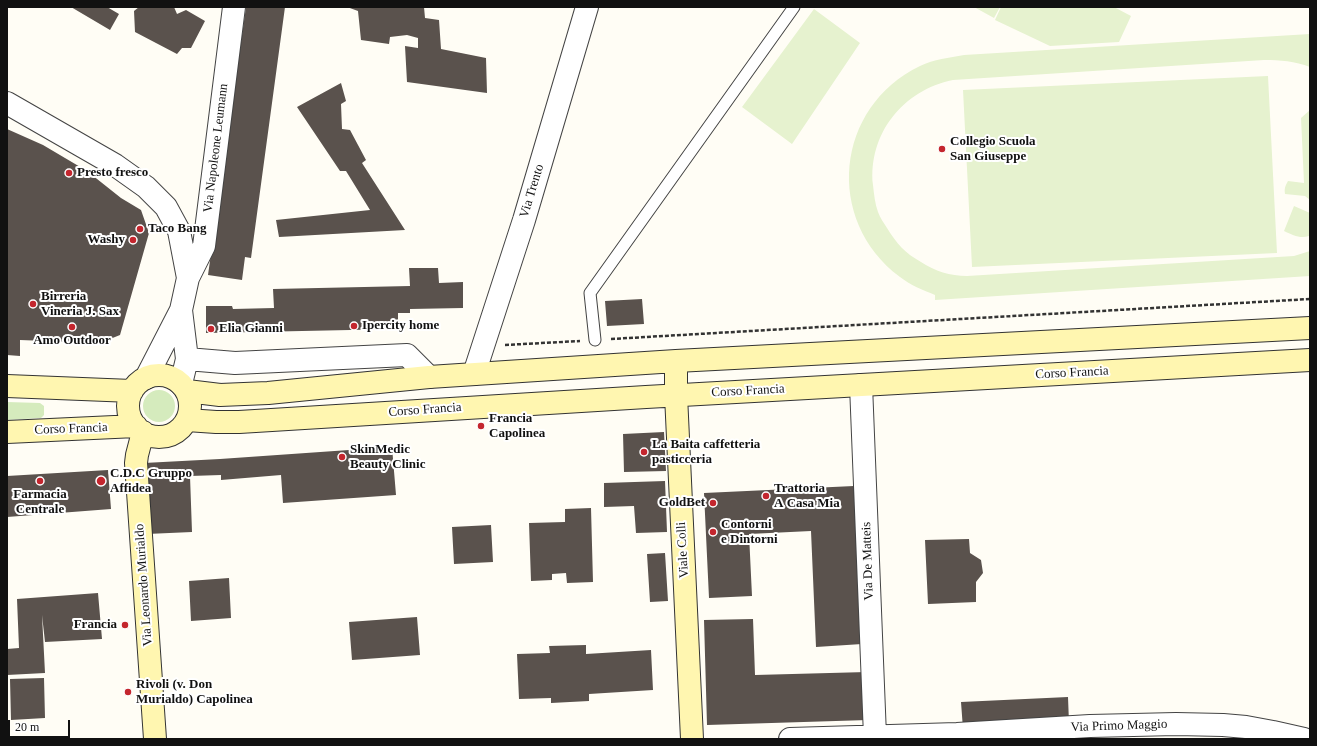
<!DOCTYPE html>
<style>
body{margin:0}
#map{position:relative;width:1317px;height:746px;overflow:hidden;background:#fffdf5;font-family:"Times New Roman",serif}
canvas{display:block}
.frame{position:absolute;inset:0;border:8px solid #111;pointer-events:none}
.scale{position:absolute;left:8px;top:720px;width:62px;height:18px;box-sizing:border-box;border:2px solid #111;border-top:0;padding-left:5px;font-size:12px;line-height:14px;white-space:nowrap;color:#111;-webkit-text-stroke:3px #fff;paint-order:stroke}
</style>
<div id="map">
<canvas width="1317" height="746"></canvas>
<div class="frame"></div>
<div class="scale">20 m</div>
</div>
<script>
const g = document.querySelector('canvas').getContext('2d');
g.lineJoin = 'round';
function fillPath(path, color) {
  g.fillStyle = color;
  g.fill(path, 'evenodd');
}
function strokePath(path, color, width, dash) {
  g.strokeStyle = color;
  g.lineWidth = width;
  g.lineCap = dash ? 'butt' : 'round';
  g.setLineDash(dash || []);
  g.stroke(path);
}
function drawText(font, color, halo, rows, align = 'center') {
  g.font = font + ' "Times New Roman",serif';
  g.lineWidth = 4;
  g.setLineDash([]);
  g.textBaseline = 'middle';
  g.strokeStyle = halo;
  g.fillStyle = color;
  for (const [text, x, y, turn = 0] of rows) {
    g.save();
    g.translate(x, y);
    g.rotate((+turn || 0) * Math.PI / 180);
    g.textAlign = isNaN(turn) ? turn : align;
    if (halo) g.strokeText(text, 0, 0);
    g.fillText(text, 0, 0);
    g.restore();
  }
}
fillPath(new Path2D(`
 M143 406a16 16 0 1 1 32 0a16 16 0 1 1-32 0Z
 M7,402L40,403L44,406V415L41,418L7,420Z`), '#d5ebbd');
fillPath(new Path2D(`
 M974,7H1000L994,18Z
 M1001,7H1114L1131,16L1119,42L1050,46L995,20Z
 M814,9L860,43L792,144L742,107Z
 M1310,34V67C1295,61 1280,60 1264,60L953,80C903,90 868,134 873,185C874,194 875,204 878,212C880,218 884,223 887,228C897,244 905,253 921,262C935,271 950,276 967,276L1294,256L1310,251V276L935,300V295C923,290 910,285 900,277C824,220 835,107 920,66C934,59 949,58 964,55Z
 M1268,76L1277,253L972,267L963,90Z
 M1310,110V200L1305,196L1285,194C1284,189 1285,186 1288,181L1304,183L1301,118Z
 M1294,206L1310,213L1309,236C1300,239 1293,235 1284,231Z`), '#e6f2cf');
fillPath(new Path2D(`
 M71,7H107L119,14L110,30Z
 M139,7H174L177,14L186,10L205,21L191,48H182L177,54L135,32L134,11Z
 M246,7H285L251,258L245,257L242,280L208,275Z
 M347,7H424L425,18L439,20L441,49L486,58L487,93L407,82L405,46L418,48V38L407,35L390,37L389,44L361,40L358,11Z
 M341,83L346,101L341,104L342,129L350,130L366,160L362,163L405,230L279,237L276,220L370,210L346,171H340L297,107Z
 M7,129L43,145L87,171L121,198L141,210L149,233L120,335L100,343L20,340V356L7,355Z
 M409,268H438L439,283L463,282V308L410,309V313H398V329L206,333V306H232L233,309L274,308L273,289L410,286Z
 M642,299L644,324L607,326L605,301Z
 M664,432L666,471L624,472L623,434Z
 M392,447L396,495L283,503L281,475L221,480V475L190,476L192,532L147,534L144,463L220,459Z
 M108,470L111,509L7,517V476Z
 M665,481L667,532L636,533L634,506L604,507V483Z
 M854,486L862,644L816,647L811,531L749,534L752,596L709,598L704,493Z
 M591,508L593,582L567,583L566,573L552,574V580L531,581L529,523L565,522V509Z
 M491,525L493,562L454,564L452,527Z
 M969,539L970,553L981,560L983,573L976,582V602L928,604L925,540Z
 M665,553L668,601L650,602L647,554Z
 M229,578L231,618L191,621L189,581Z
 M98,593L102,639L45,642L42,615L45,673L7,675V649L19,648L17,599Z
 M417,617L420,655L352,660L349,622Z
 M753,619L755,675L867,672L868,720L707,725L704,620Z
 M586,645V654L651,650L653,690L589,694V701L551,703V698L519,699L517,654L550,653L549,646Z
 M44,678L45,718L11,720L10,679Z
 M1068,697L1069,723L963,729L961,702Z`), '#5a524d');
const lane = new Path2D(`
 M595,340L590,293L794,7`);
const street = new Path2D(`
 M7,103L115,165L146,187L166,207L179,231L188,278
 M181,310L187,359L181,384
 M187,359L235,363L407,355L429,377
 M474,374L524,220L587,7
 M146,378L181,310L188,278L204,246L234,7
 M861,385L875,736
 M790,739L957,734L1090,726L1176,724L1223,725L1246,727L1273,732L1304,739`);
const secondary = new Path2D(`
 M676,361V395L692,739
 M128 406a31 31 0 1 1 62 0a31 31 0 1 1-62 0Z
 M7,386L132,391
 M187,391L220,395L268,393L429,377L676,361L1310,328
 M187,420L216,422H239L646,397L1310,360
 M7,432L136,426
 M143,432L137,455L136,463L155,739`);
strokePath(lane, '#444', 13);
strokePath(street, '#444', 24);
strokePath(secondary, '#333', 24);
strokePath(new Path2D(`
 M611,339L1310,299
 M505,345L580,341`), '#333', 2.5, [4, 2]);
strokePath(lane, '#fff', 11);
strokePath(street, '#fff', 22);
strokePath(secondary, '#fff6b0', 22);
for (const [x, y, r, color] of [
 [942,149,4,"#c4262e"],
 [69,173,4,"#c4262e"],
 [140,229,4,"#c4262e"],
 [133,240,4,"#c4262e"],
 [33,304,4,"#c4262e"],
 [354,326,4,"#c4262e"],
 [72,327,4,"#c4262e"],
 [211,329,4,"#c4262e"],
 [481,426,4,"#c4262e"],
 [644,452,4,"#c4262e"],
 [342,457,4,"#c4262e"],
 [40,481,4,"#c4262e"],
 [101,481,5,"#c4262e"],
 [766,496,4,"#c4262e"],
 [713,503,4,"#c4262e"],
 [713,532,4,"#c4262e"],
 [125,625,4,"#c4262e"],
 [128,692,4,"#c4262e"]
]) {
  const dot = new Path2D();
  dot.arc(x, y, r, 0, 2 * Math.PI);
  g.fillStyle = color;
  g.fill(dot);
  strokePath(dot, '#fff', 1.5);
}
drawText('bold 13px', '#111', '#fff', [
 ["Collegio Scuola",950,142],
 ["San Giuseppe",950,157],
 ["Presto fresco",77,173],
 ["Taco Bang",148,229],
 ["Washy",125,240,"right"],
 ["Birreria",41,297],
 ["Vineria J. Sax",41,312],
 ["Ipercity home",362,326],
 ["Elia Gianni",219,329],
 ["Amo Outdoor",72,341,"center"],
 ["Francia",489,419],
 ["Capolinea",489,434],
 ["La Baita caffetteria",652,445],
 ["pasticceria",652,460],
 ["SkinMedic",350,450],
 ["Beauty Clinic",350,465],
 ["C.D.C Gruppo",110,474],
 ["Affidea",110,489],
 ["Trattoria",774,489],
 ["A Casa Mia",774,504],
 ["Farmacia",40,495,"center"],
 ["Centrale",40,510,"center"],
 ["GoldBet",705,503,"right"],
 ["Contorni",721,525],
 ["e Dintorni",721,540],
 ["Francia",117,625,"right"],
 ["Rivoli (v. Don",136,685],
 ["Murialdo) Capolinea",136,700]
], 'left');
drawText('13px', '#111', '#fff', [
 ["Via Napoleone Leumann",216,148,-83],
 ["Via Trento",532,191,-73],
 ["Corso Francia",1072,373,-3],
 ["Corso Francia",748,391,-3],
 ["Corso Francia",425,410,-4],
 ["Corso Francia",71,429,-2],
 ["Viale Colli",683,550,-93],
 ["Via De Matteis",868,561,-92],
 ["Via Leonardo Murialdo",144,585,-94],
 ["Via Primo Maggio",1119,726,-2]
]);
</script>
